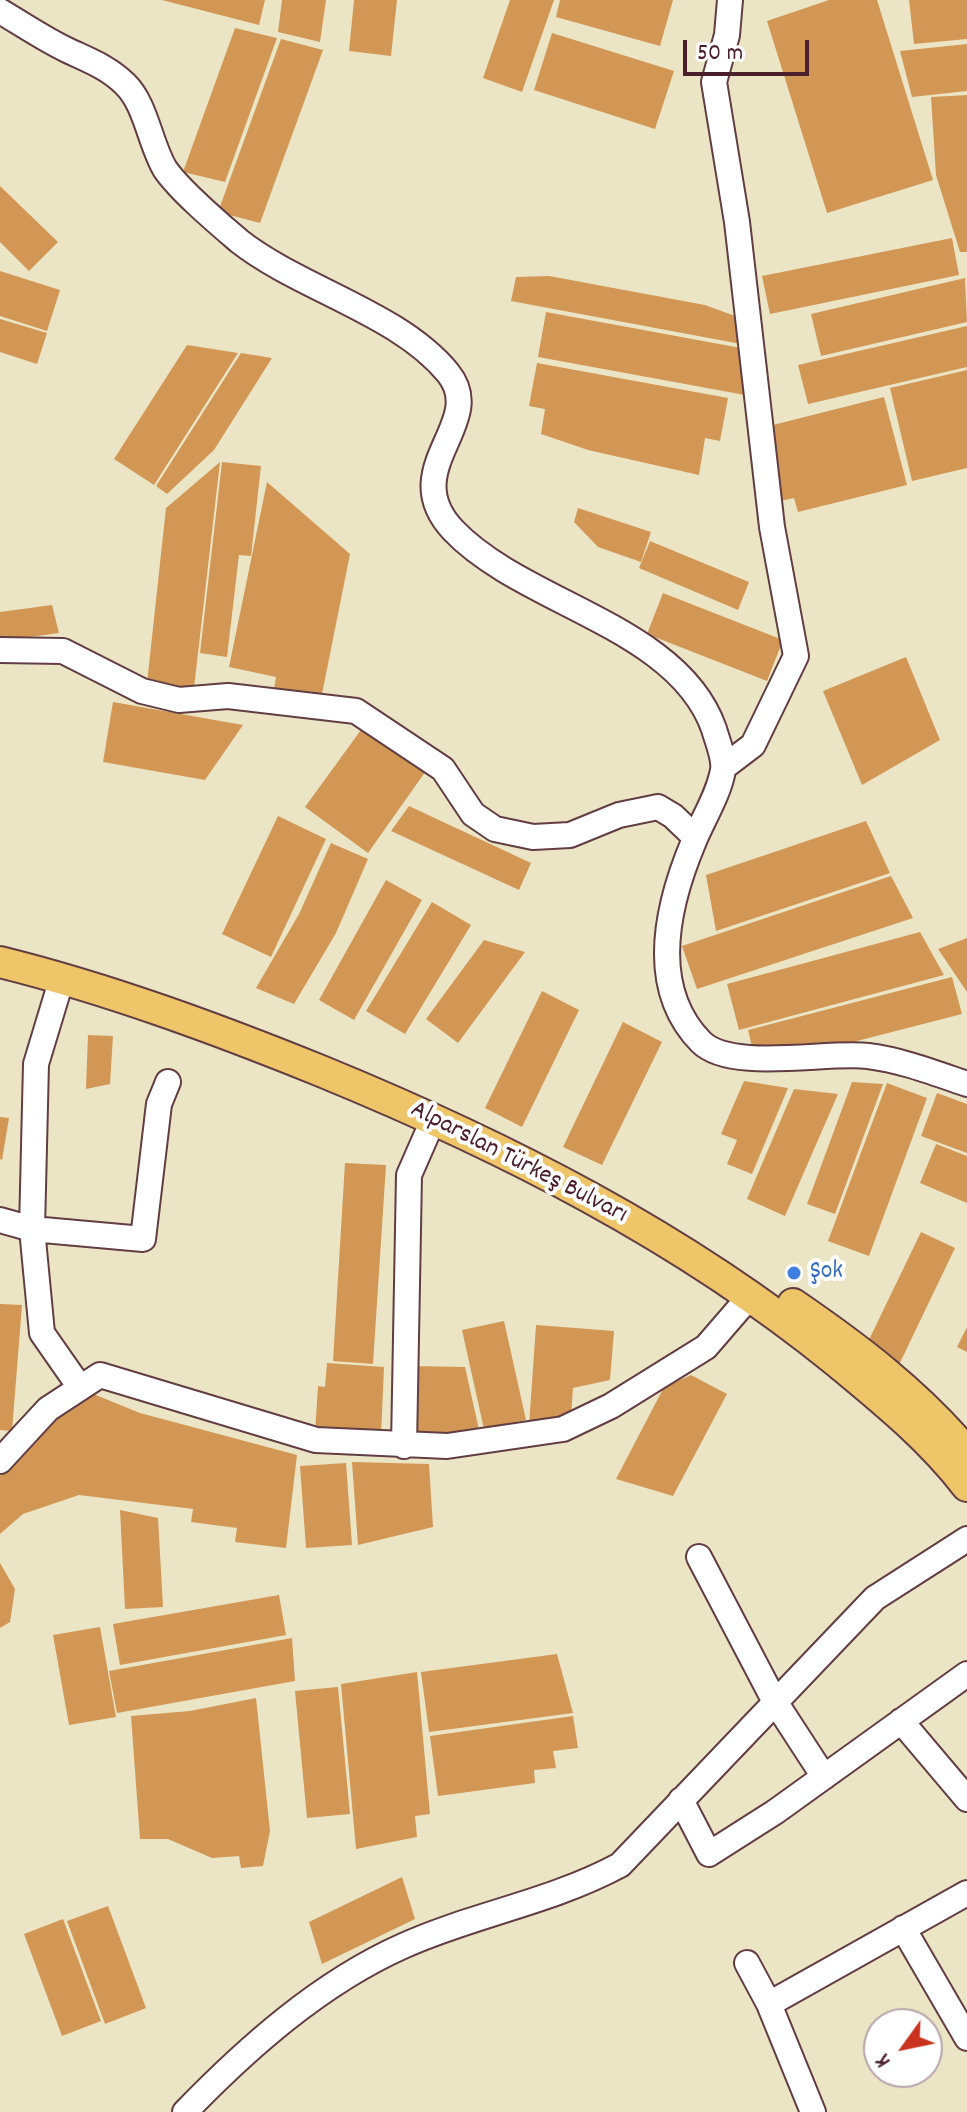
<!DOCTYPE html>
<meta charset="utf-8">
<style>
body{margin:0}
#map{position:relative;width:967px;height:2112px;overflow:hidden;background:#ebe5c6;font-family:Dekko,sans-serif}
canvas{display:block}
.north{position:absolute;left:863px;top:2008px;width:80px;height:80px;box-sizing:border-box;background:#fff;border:2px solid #b7a5aa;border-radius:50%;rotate:237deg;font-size:22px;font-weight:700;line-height:32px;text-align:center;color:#4a1f2b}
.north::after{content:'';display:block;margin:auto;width:28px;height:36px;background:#c8321e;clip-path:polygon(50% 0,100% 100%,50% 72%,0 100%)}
.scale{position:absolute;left:683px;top:40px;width:126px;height:36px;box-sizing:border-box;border:4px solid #4a1f2b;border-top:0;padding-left:10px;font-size:24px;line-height:28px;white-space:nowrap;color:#4a1f2b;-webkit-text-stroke:6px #fff;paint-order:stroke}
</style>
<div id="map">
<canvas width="967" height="2112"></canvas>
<div class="north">K</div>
<div class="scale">50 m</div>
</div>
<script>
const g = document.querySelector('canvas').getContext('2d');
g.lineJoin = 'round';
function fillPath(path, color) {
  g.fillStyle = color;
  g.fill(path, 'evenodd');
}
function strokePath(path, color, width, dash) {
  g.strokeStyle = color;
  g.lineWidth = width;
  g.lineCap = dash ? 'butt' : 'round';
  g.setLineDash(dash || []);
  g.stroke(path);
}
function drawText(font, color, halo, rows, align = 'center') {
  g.font = font + ' Dekko,sans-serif';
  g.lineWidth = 8;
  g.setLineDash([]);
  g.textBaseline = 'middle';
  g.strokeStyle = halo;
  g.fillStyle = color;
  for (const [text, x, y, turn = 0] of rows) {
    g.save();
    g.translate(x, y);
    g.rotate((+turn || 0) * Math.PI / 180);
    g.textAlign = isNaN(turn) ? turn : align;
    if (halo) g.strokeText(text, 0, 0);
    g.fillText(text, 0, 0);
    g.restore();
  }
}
fillPath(new Path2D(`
 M162,0H265L259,25Z
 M282,0H326L320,42L278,32Z
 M354,0H397L391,56L349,51Z
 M510,0H554L522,92L483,78Z
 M560,0H673L660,46L556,17Z
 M829,0H877L933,180L827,213L767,21Z
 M909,0H967V39L914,44Z
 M235,28L277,38L225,182L183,172Z
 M552,33L674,71L655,129L534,90Z
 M281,39L323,50L260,223L218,212Z
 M967,44V91L912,97L900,51Z
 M967,95V252H960L936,175L931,97Z
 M0,186L58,242L29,271L0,242Z
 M952,238L959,275L770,314L762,276Z
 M0,271L60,290L47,331L0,316Z
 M549,276L705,305L746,320L741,344L511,301L516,277Z
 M965,278L967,322L821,356L811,314Z
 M546,312L741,348L745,395L538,357Z
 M0,319L47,333L37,364L0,352Z
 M967,326V367L808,404L798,365Z
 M187,345L238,353L154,485L114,459Z
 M241,353L272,358L214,450L167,494L156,486Z
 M537,363L728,398L720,441L705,438L699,475L588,450L541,434L545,409L529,406Z
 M967,370V468L912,481L890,388Z
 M884,397L907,485L798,512L794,498L780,501L765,427Z
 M220,462L194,688L147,683L166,508Z
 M222,462L261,466L251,556L239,555L227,657L200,653Z
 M267,482L350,554L321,699L274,689L276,677L229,667Z
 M578,508L651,532L641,562L598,547L574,522Z
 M650,541L749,582L738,610L639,568Z
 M663,593L783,640L767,681L647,634Z
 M52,605L59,633L0,641V612Z
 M906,657L940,740L862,785L823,691Z
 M113,702L243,725L205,780L103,762Z
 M366,723L428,768L368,853L305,807Z
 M409,806L531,863L519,890L391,831Z
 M278,816L326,839L271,957L222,934Z
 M866,821L890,873L716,931L706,875Z
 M331,843L368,859L336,933L294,1004L256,988L299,914Z
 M891,876L913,918L697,989L682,946Z
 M386,880L422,900L354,1020L319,1000Z
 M432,902L471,925L405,1034L366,1011Z
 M920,932L944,975L739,1030L727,984Z
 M967,938V992L938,949Z
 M484,940L525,952L458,1043L426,1019Z
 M952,977L962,1014L818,1051L754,1055L748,1030Z
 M542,991L579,1010L522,1127L485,1108Z
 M623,1022L662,1042L602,1165L563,1147Z
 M88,1035L113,1036L110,1084L86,1089Z
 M744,1081L788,1088L752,1174L727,1164L737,1140L721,1134Z
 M852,1082L883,1084L835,1214L807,1204Z
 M887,1083L927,1098L869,1256L828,1241Z
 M794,1089L838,1094L785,1216L747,1199Z
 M937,1093L967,1104V1153L921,1136Z
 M0,1117L9,1118L2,1160L0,1159Z
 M936,1144L967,1156V1203L920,1183Z
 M345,1163L386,1165L373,1364L333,1361Z
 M921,1232L955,1248L896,1371L865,1348Z
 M0,1304L22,1305L12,1431L0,1430Z
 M504,1321L526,1420L484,1429L462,1330Z
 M536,1325L614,1331L610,1380L573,1388L571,1416L529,1426Z
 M967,1327V1352L957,1347Z
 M327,1363L384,1367L381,1437L315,1433L318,1386L325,1387Z
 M411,1366L465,1367L480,1434L411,1442Z
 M691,1375L727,1394L673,1496L616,1479L664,1387Z
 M91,1393L140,1413L297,1455L286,1548L235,1542L237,1528L191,1522L193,1509L79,1495L23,1514L0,1534V1476L52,1414Z
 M352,1462L429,1464L433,1527L358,1545Z
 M346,1463L352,1545L306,1548L300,1466Z
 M120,1510L158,1518L163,1607L125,1609Z
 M0,1563L15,1589L10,1622L0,1628Z
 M279,1595L286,1635L120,1665L113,1624Z
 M100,1627L116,1717L69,1725L53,1635Z
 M292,1638L295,1681L117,1713L109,1671Z
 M557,1654L573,1713L429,1732L421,1672Z
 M417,1672L430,1814L415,1816L417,1837L356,1849L341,1684Z
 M338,1687L350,1814L307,1818L295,1691Z
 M256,1698L270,1831L263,1866L241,1868L239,1856L212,1858L168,1839H140L131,1716L190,1711Z
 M573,1716L578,1748L553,1751L556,1768L534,1770L535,1783L438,1796L430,1736Z
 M402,1877L415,1919L322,1964L309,1922Z
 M108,1906L146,2008L105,2024L67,1921Z
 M63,1919L101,2021L62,2036L24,1934Z`), '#d29755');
const minor = new Path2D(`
 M0,11C22,24 44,39 67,50C88,60 108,67 125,84C146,104 150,144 165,169C180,191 218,223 239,241C300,289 399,313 448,373C489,423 395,468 453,530C523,604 678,626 714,729C717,740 725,759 723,770C719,794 703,819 694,841C667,905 647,987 701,1042C731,1072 827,1051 868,1056C901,1060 935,1073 967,1084
 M0,650L63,651L142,691L179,700L228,696L356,711L443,769L473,814L495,829L533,837L570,835L619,815L658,807L673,816L695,837
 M724,767L753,745L796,656L772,527L737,222L714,82L727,35L730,0
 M62,978L36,1064L32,1229L42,1333L79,1386
 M0,1220L32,1229L143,1239L159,1104L168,1082
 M404,1446L409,1175L434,1118
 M0,1461L48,1409L100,1375L316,1440L447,1446L563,1429L611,1406L706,1347L750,1296
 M699,1557L774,1700L824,1777
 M901,1721L967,1799
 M681,1800L709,1854L775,1812L967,1674
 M903,1928L967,2038
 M747,1963L769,2004L813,2112
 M769,2004L967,1893
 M185,2112C247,2048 320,1983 403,1946C474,1914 549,1903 620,1865L875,1598L967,1539`);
const major = new Path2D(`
 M0,962C109,989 217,1029 321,1071C504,1146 682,1236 836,1361C883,1400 929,1437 967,1486
 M793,1304C856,1347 918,1394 967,1453`);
strokePath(minor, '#623d42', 28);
strokePath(major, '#623d42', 34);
strokePath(minor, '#fff', 24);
strokePath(major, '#eec569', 30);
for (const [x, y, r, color] of [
 [794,1273,8,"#3f7fe0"]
]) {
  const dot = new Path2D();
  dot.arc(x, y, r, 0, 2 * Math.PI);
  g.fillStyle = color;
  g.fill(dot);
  strokePath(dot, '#fff', 3);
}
drawText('26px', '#4a1f2b', '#fff', [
 ["Alparslan Türkeş Bulvarı",518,1164,27]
]);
drawText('26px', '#366cbe', '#fff', [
 ["Şok",810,1273]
], 'left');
</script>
